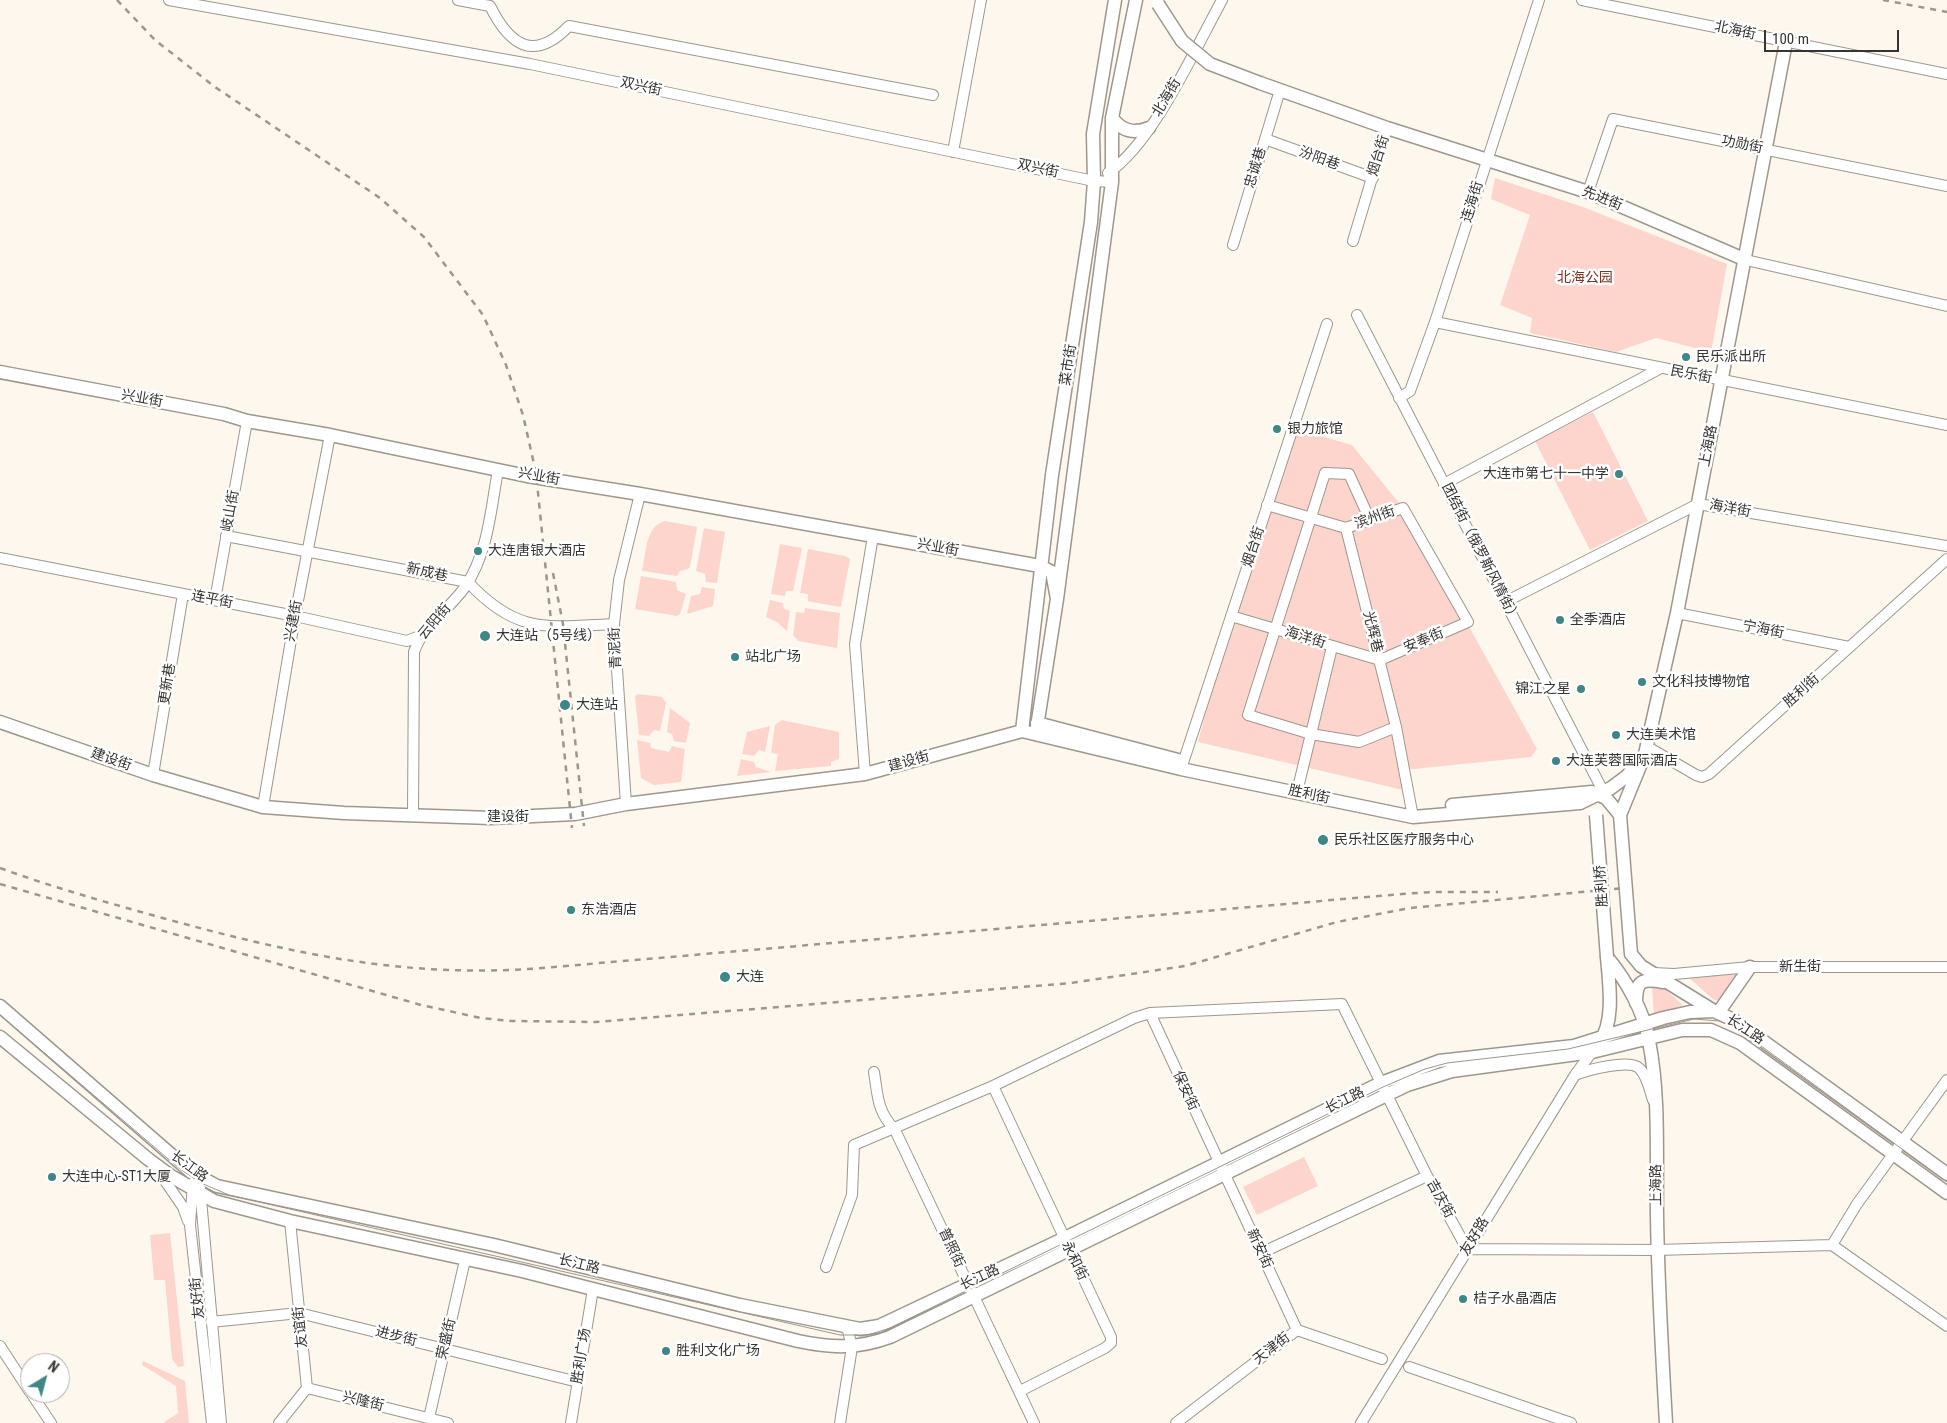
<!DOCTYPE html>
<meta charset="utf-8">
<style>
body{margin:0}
#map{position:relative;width:1947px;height:1423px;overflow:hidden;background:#fef7ed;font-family:"Roboto Condensed",sans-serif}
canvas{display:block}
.north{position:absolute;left:20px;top:1353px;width:50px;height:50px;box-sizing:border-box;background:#fff;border:1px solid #afaeac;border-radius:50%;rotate:37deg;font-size:14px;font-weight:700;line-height:20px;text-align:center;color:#363430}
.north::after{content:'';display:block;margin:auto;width:18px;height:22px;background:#3f8785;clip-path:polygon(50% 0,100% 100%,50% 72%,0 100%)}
.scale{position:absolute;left:1764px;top:30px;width:135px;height:22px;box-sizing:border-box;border:2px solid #363430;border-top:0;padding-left:6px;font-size:15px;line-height:18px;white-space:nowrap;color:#363430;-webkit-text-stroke:4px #fff;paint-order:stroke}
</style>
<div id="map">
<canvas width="1947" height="1423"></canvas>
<div class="north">N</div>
<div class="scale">100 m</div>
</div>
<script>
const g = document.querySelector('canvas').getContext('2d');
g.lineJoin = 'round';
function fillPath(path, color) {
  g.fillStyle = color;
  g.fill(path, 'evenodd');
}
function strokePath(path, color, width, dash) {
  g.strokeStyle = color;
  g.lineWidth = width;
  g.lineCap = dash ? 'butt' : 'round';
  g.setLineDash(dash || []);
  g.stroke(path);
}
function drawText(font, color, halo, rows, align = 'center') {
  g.font = font + ' "Roboto Condensed","Noto Sans SC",sans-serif';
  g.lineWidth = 5;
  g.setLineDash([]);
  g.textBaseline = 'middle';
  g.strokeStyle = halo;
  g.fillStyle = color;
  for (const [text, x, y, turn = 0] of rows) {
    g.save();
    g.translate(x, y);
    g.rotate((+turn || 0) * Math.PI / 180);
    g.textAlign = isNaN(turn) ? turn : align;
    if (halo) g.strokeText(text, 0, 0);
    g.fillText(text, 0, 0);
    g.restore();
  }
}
fillPath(new Path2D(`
 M1495,178L1583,207L1727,264L1711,352L1656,338L1616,352L1530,333L1532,318L1500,305L1530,215L1491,199Z
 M1593,412L1648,521L1590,550L1535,441Z
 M1293,428L1352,445L1403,508L1537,749L1531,757L1404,770L1399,773L1403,790L1198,742L1231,616Z
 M665,521L697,527L690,567L688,569L680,571L677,576L642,571C646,554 645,526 665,521Z
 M704,528L725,532L717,583L706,582L705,574L696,571Z
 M780,544L802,548L793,591H786L785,596L771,594Z
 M808,549L845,556L850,559L841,607L812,602L808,601V594L800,593Z
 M641,576L676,582L677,590L686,594L680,614L677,616L635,609Z
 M702,587L715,589L713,606L687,614L691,596L700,594Z
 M770,600L783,603L784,609L790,611L787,631L777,622L766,617Z
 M805,608L840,613L837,648L798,641L793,635L796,612L804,613Z
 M638,694L662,697L666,703L660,731L654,730L649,736L639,735L635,696Z
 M670,708L690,723L686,743L674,741L672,734L667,732Z
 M782,720L839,732V759L831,762V766L775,771L778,754L771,753L775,725Z
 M770,726L765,752L759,750L754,756L742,754L747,732Z
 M637,740L650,743L651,748L669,752L672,746L685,749L681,782L654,785L641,778Z
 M741,759L754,762L756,767L771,772L737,776Z
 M1739,974L1722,1000H1714L1687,976Z
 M1660,985L1683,1005L1654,1016L1652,988Z
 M1304,1157L1318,1186L1257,1215L1243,1187Z
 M170,1233L184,1366L178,1367L172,1359L165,1280H154L150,1235Z
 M143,1361L185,1381L189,1423H163L178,1413L176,1386L142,1365Z`), '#fed5cc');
const minor = new Path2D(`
 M169,0L530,64L1094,181L1112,182
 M458,0L490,6C510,46 534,62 569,26L933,95
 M1582,0L1947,74
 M1265,139L1373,178
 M953,152L981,0
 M1108,173C1153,143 1195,49 1222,0
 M1588,192L1613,119L1947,186
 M1353,241L1387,128
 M1233,245L1280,90
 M1746,260L1947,306
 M1357,315L1603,791
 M1435,322L1947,425
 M1399,398L1410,391L1435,322L1539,0
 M1444,484L1659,369
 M1267,505L1346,528
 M1370,520L1349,474L1325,473L1248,715L1311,734L1359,742L1396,727
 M1346,528L1396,727L1413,817
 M226,536L468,582C517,635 548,627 614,624
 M0,558L295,616L407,641L422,635
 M215,600L247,421
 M1505,602L1698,504L1947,546
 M1677,613L1849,647
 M1231,616L1380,660L1468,622L1403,508L1346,528
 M1646,746L1696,775L1702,777L1709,774L1947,559
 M1181,769L1327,324
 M865,774L855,644L873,536
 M153,775L183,594
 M1297,792L1332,647
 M626,804L614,624L619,580L640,494
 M263,807L295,616L330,435
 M413,814L414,652C423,625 449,610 465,587C488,554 491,508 498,470
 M1653,973L1674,974L1750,967H1947
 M1150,1013L1297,1330
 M874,1072C878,1097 877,1111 895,1130L1034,1423
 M1575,1075C1587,1070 1629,1059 1639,1068C1647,1075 1650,1091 1653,1100
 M993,1086L1111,1337V1343L1105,1348L1020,1391
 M157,1169L183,1207L188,1221
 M193,1183L190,1225L212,1423
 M200,1188L221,1423
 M1832,1245L1857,1204L1947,1080
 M1467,1249L1657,1250L1832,1245L1947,1326
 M1261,1253L1427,1176
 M826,1267L852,1195L854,1145L993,1086L1134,1018L1150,1013L1342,1004L1427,1176L1467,1249
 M211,1322L299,1313L578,1382
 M1297,1330L1382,1359
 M0,1346L30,1392
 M1409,1367L1571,1423
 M307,1388L448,1423
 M31,1393L51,1423
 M429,1418L465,1260
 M279,1423L307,1388L290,1221
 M571,1423L593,1289
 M840,1423L852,1347L847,1327
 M1176,1423L1297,1330
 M1361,1423L1575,1075L1592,1052`);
const major = new Path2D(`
 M1260,83L1387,128L1588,192L1746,260
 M1112,118C1122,131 1134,134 1149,128
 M0,372L224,414L247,421L330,435L527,476L640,494L1040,566L1052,572L1057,599
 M0,722L153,775L263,807L344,813L491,818L575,814L626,804L865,774L1022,731L1181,769L1413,817L1580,803L1611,788L1627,776L1645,754
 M1037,723L1178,760
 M1022,731L1052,475L1091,222L1094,181L1093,134L1115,0
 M1036,733L1057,599L1112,182V118L1136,0
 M1452,805L1592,792L1606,798L1620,815
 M1607,957C1626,980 1644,1011 1649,1041C1660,1097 1656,1158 1657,1215C1658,1284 1662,1354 1666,1423
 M1636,1003C1636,981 1641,978 1663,982
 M0,1006L191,1172L217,1186L494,1245L740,1305L860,1329L879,1326L1063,1239L1381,1083L1439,1061L1574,1046L1663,1018L1690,1012L1714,1011L1734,1020L1947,1174
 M1714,1011L1641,966L1631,954L1620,815L1645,754L1677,613L1786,42
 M1718,1013L1750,967
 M0,1037L148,1159L171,1176L214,1201L290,1221L522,1271L798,1341C831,1348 858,1349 890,1337L1407,1085L1452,1071L1592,1052L1682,1030H1711L1740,1043L1947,1193
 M1600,1042C1615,1020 1609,983 1607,957`);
strokePath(minor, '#9d978d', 12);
strokePath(major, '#9d978d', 15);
strokePath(minor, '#fff', 10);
strokePath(major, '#fff', 12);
strokePath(new Path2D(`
 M0,1015L180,1169L201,1183L229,1195L840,1335H868L890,1328L1383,1087L1425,1069L1447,1063L1568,1049L1694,1019L1719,1021L1738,1029L1947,1182`), '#9b9790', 1);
strokePath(new Path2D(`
 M117,0L155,40L215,87L380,198L424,237L483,315L506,365L523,415L536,473L572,828
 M1883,0L1947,12
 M553,573L563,624L584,826
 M0,868C52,887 105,902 159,917C290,953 404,979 542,968L1402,894L1432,892H1498
 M0,884L421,1005L481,1018L511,1021L595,1022L1071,983L1185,966L1337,922L1410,908L1625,888`), '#9b9790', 2.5, [6, 6]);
const majorBridge = new Path2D(`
 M1158,4L1182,41L1210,64L1260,83
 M1596,815L1607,957`);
strokePath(majorBridge, '#9d978d', 15, []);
strokePath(majorBridge, '#fff', 12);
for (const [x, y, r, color] of [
 [1686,357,5,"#3f8785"],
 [1277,429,5,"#3f8785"],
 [1619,474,5,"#3f8785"],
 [478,551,5,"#3f8785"],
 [1560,620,5,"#3f8785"],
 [485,636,6,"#3f8785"],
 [735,657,5,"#3f8785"],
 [1642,682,5,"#3f8785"],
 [1581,689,5,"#3f8785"],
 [565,705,6,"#3f8785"],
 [1616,735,5,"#3f8785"],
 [1556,761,5,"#3f8785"],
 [1323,840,6,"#3f8785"],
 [571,910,5,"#3f8785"],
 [725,977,6,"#3f8785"],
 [52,1177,5,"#3f8785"],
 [1463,1299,5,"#3f8785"],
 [666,1351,5,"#3f8785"]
]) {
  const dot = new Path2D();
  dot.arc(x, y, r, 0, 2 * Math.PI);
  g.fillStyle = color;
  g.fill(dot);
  strokePath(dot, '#fff', 2);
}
drawText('14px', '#363430', '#fff', [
 ["北海街",1735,31,12],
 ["双兴街",641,87,12],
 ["北海街",1167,98,-59],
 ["功勋街",1742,145,11],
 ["烟台街",1379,156,-73],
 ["汾阳巷",1319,159,20],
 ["忠诚巷",1256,168,-73],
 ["双兴街",1038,169,12],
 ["先进街",1602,199,22],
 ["连海街",1473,202,-73],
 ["菜市街",1069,365,-81],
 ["民乐街",1691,375,11],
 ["兴业街",142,399,10],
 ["上海路",1709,446,-79],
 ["兴业街",539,477,10],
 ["海洋街",1730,509,10],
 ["岐山街",231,511,-80],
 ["滨州街",1375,518,-20],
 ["烟台街",1254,547,-72],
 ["兴业街",938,548,10],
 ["团结街（俄罗斯风情街）",1480,553,63],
 ["新成巷",427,573,12],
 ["连平街",212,600,11],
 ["兴建街",294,621,-80],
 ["云阳街",435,622,-50],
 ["宁海街",1763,630,11],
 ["光辉巷",1372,632,76],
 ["海洋街",1305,638,17],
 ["安奉街",1424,641,-23],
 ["青泥街",616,648,-93],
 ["更新巷",168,684,-81],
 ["胜利街",1802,691,-42],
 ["建设街",111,760,19],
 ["建设街",909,762,-16],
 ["胜利街",1309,795,12],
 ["建设街",508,817],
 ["胜利桥",1602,886,-94],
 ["新生街",1800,967],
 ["长江路",1745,1030,33],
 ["保安街",1185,1091,65],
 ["长江路",1345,1101,-26],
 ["长江路",189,1167,36],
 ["上海路",1657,1185,-91],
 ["吉庆街",1440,1199,61],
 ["友好路",1475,1237,-59],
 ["普照街",951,1248,65],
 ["新安街",1259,1249,65],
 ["永和街",1074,1261,64],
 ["长江路",579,1265,14],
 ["长江路",980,1278,-25],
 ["友好街",198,1298,-96],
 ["友谊街",301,1327,-96],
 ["进步街",396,1337,14],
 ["荣盛街",447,1339,-77],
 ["天津街",1272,1349,-38],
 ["胜利广场",582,1356,-81],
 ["兴隆街",363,1402,14]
]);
drawText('14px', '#7b3626', '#fff', [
 ["北海公园",1585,278]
]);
drawText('14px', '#363430', '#fff', [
 ["民乐派出所",1696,357],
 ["银力旅馆",1287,429],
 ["大连市第七十一中学",1609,474,"right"],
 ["大连唐银大酒店",488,551],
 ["全季酒店",1570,620],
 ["大连站（5号线）",496,636],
 ["站北广场",745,657],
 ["文化科技博物馆",1652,682],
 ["锦江之星",1571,689,"right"],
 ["大连站",576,705],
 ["大连美术馆",1626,735],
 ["大连芙蓉国际酒店",1566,761],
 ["民乐社区医疗服务中心",1334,840],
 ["东浩酒店",581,910],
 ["大连",736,977],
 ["大连中心-ST1大厦",62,1177],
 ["桔子水晶酒店",1473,1299],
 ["胜利文化广场",676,1351]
], 'left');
</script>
